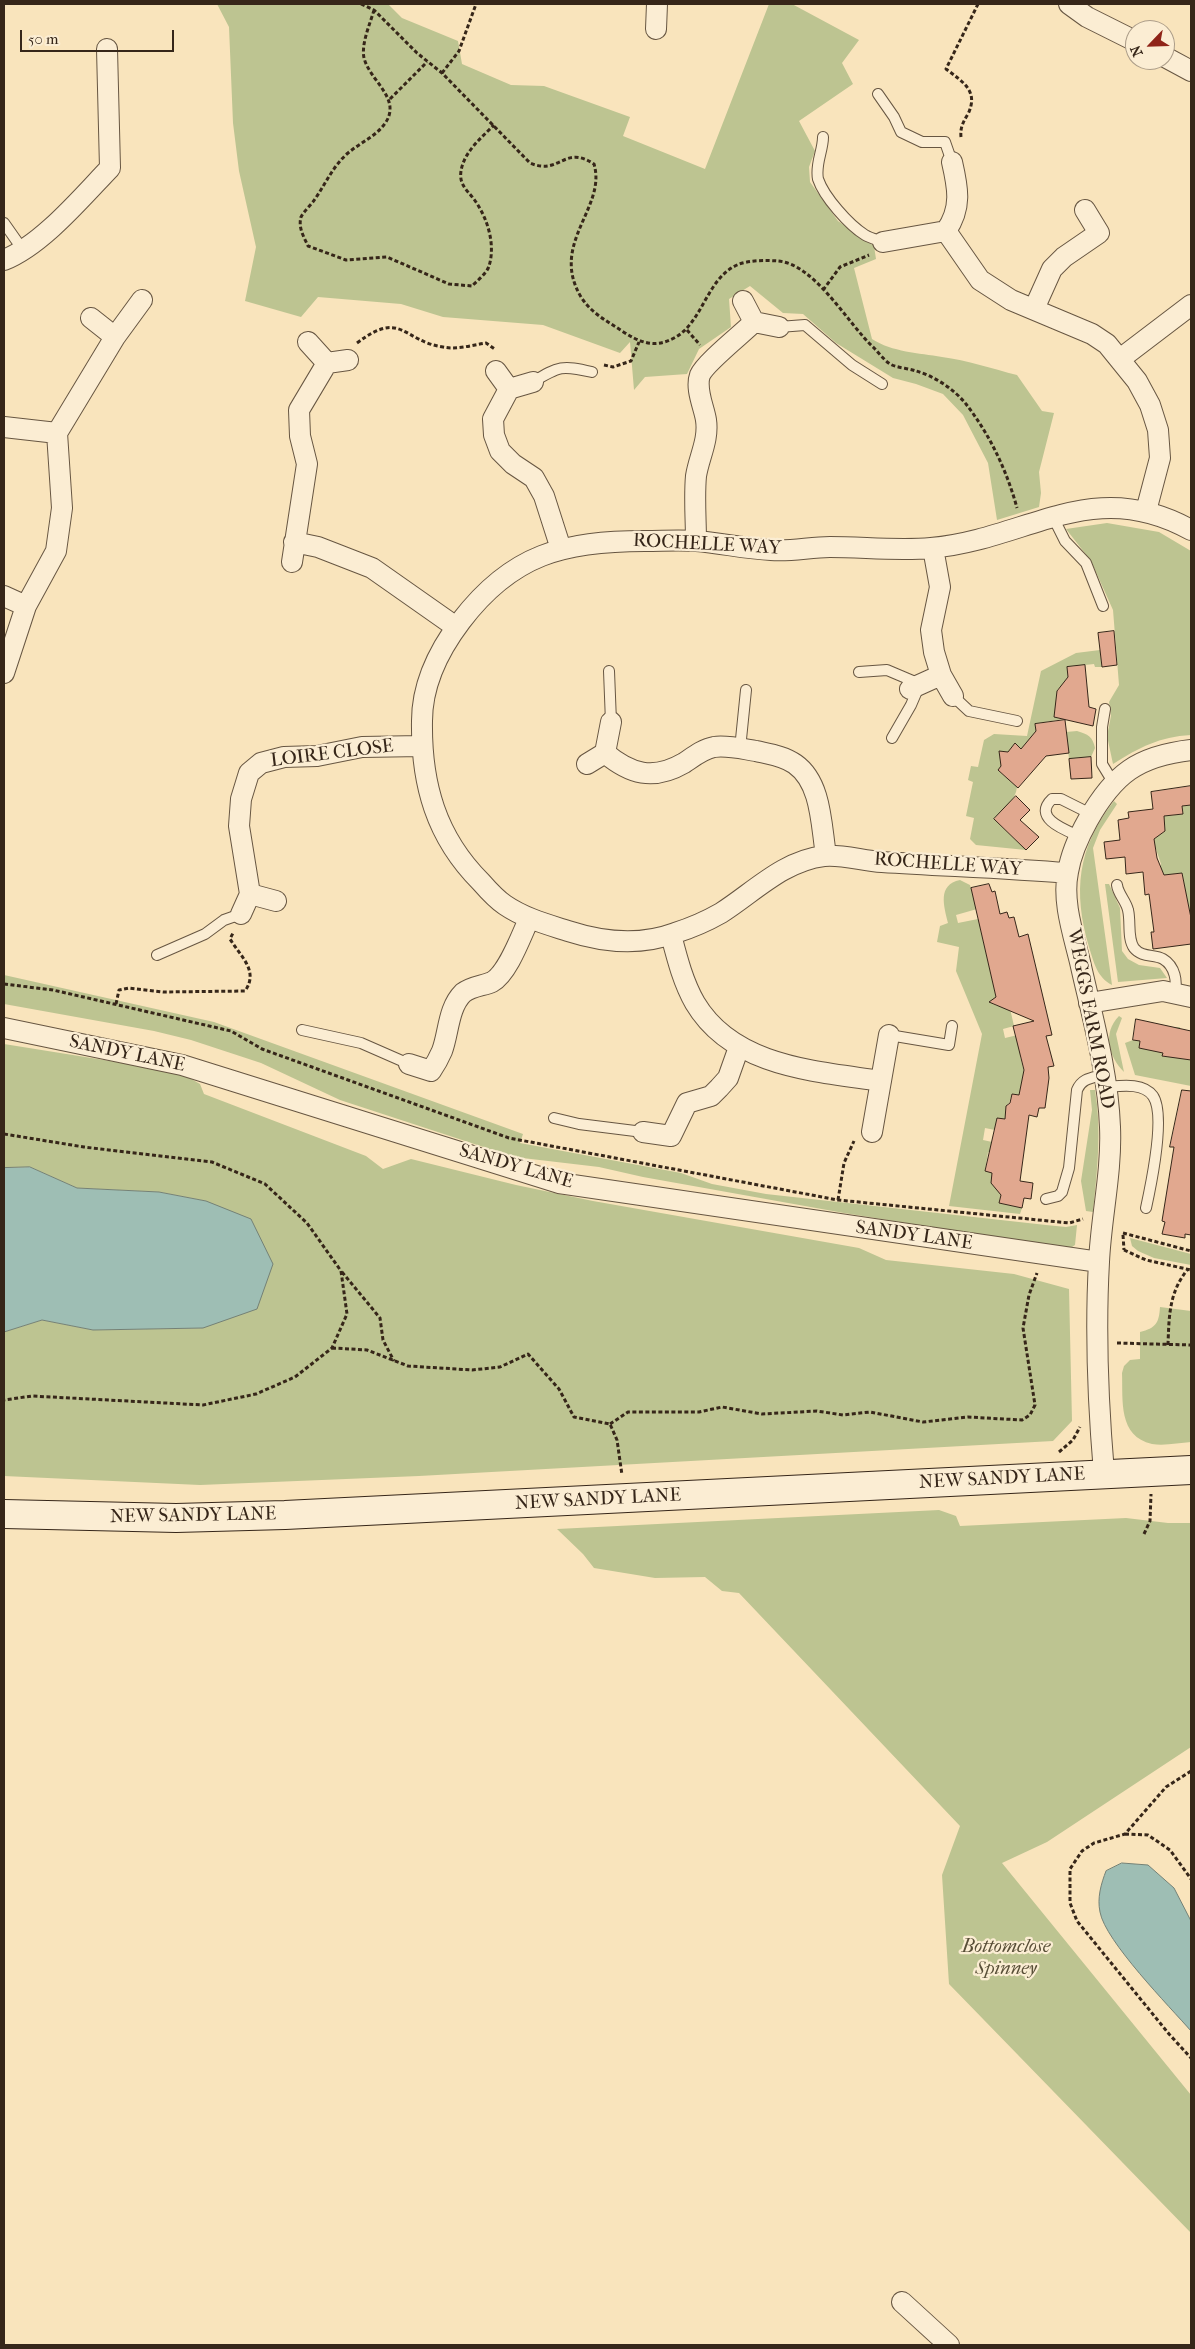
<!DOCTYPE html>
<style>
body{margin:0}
#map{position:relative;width:1195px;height:2349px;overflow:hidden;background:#f9e4bc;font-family:"IM FELL French Canon",serif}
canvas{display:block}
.frame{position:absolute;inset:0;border:5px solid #362619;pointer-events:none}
.north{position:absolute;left:1125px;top:20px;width:50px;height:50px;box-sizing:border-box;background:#fbedd3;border:1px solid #ac9d89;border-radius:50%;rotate:246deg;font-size:14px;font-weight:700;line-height:20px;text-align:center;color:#362619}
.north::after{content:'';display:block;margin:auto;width:18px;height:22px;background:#8f2418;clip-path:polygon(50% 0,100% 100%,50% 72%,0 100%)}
.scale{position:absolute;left:20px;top:30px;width:154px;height:22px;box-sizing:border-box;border:2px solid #362619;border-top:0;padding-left:6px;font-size:15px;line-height:18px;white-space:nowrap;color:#362619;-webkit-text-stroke:4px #fbedd3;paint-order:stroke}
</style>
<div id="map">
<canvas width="1195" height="2349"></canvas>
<div class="frame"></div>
<div class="north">N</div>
<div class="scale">50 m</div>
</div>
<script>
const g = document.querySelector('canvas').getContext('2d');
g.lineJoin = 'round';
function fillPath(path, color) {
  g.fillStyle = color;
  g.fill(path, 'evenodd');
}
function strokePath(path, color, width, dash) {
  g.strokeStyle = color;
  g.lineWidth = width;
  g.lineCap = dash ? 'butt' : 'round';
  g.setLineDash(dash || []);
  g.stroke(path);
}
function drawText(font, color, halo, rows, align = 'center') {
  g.font = font + ' "IM FELL French Canon",serif';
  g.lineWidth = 4.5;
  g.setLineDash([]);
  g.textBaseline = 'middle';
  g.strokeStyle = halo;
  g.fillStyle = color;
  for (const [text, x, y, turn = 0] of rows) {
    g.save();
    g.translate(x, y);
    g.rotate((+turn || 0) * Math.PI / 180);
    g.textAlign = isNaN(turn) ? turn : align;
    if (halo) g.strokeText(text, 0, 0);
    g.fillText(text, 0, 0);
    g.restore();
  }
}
fillPath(new Path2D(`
 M217,4H388L402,18L458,41L462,64L511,85L544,86L630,117L623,136L705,169L769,4H792L859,40L842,63L853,84L799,121L815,151L809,167L810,182L838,221L874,246L876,259L854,268L872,339C892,352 919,353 942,357C967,360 993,369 1017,375L1042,411L1054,413L1039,472L1041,493L1039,507L997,520L988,463L963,415L943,394L916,384L893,378L836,343L803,314L783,313L750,286L729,299L731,327L699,349L687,374L645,377L634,390L630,342L620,353L543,325L443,317L401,304L318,297L301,317L245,301L256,247L239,171L233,123L229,27Z
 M1107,523L1159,532L1191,551V735C1159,737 1140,747 1113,764L1107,736L1111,716L1109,702L1119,685L1113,610L1091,561L1066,529Z
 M1100,650L1102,667H1095L1094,664L1067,667L1069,686L1060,687L1057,690L1065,712L1063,719L1035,724L1037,733L1045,732L1048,756L1021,749L1015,744L1008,752L1002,751L999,755L1004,764L998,770L1017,787C1016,800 1003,810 994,819L1026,850L976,845L970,839L974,818L966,816L973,782L968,780L971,766L978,767L984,740L994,734L1027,736L1041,671L1076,653Z
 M1077,731C1088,734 1093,737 1095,748L1091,757L1069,759L1066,732Z
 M1114,801L1117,804L1100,830L1093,848L1112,985C1097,977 1094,963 1089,947C1073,892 1077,848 1114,801Z
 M1191,805V929L1177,931L1185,917L1191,916L1176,884L1184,883L1182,873L1158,876L1161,864L1156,849L1148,850L1146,836L1161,834L1165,831V825L1153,822L1150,809L1167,816L1183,814L1182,806Z
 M960,880L970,885L977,909L956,915L958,923L983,918L985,925L980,927L996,997L993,1000V1004L998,1006L1009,1004L1014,1026L1003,1029L1005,1038L1022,1034L1020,1056L1027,1083L1019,1095L1012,1094L1009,1103L1006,1106V1119L997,1118L995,1130L985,1128L983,1140L1006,1145L1004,1155L988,1152L985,1171L997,1174L991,1179L994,1186L1002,1188L999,1203L1022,1208L1020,1214L949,1206L982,1034L956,971L959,947L937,942L940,926L948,923C944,906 937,885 960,880Z
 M1105,884H1109L1120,908L1122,951L1128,959L1139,965L1160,968L1167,978L1118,982Z
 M4,975L214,1022L523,1134L520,1143L681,1173L712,1184L766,1194L1046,1225L1066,1227L1077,1225L1075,1245L1069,1249L844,1213L643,1177L599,1167L514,1157L340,1100L261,1063L191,1040L154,1031L4,1004Z
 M1119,1016L1122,1018L1116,1034L1124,1072C1109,1057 1102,1033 1119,1016Z
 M1173,1027H1180L1175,1057L1191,1060V1086L1135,1075L1125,1043L1133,1040L1140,1041L1139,1048L1159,1052L1164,1046L1162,1056L1168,1057Z
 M4,1044L179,1072L200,1084L204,1094L366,1156L383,1169L411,1159L516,1185L593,1201L859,1248L886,1260L1014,1274L1069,1289L1072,1421L1053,1441L419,1476L200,1485L4,1476V1332L42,1320L93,1330L203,1328L206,1201L159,1192L77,1188L30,1167L4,1168Z
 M1090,1090H1095C1102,1131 1097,1171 1093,1212L1086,1211L1081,1181L1092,1110Z
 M1130,1238L1191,1254V1265L1154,1258L1138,1251L1132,1246Z
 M1160,1307L1191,1311V1442C1179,1443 1164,1446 1152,1444C1118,1436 1123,1401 1122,1373L1124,1366L1130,1360L1140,1359V1332C1156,1328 1159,1323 1160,1307Z
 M939,1510L956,1516L960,1526L1126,1518L1168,1523H1191V1747L1047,1842L1002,1863L1191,2095V2233L949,1984L942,1875L960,1826L739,1593L722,1591L705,1577L655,1578L594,1568L583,1554L557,1529Z`), '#bdc491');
const water = new Path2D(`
 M30,1167L77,1188L159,1192L206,1201L251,1219L273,1264L257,1309L203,1328L93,1330L42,1320L4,1332V1168Z
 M1122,1863L1148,1865L1174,1888L1191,1921V2031C1170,2007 1105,1941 1100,1912C1097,1898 1101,1884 1106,1871Z`);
fillPath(water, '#9ebeb4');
strokePath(water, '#748176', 1);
const building = new Path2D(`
 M1114,631L1117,665L1102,667L1098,633Z
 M1085,665L1089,707L1096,709L1093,726L1054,717L1057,691L1068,677L1067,667Z
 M1065,720L1069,753L1046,756L1018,788L998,770L1001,766L999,751L1008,752L1015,743L1021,749L1036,731L1035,724Z
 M1091,757L1092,778L1071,779L1069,759Z
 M1191,786V805L1182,806L1183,814L1164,816L1165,831L1154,839L1157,858L1164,875L1182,873L1191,918V944L1153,949L1151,932H1154L1149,894L1145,895L1143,872L1126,874L1125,857L1106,859L1104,842L1120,840L1118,820L1129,818L1128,812L1153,809L1151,792Z
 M1016,796L1030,810L1020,820L1039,837L1026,850L994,819Z
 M989,884L992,892L995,891L1000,914L1007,912L1009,918L1014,917L1019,937L1028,934L1052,1035L1046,1036L1054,1066L1048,1067L1049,1078L1045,1108H1039L1037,1117L1029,1115L1020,1181L1033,1183L1031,1199L1024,1198L1022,1208L999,1203L1001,1195L991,1183L992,1173L985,1171L997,1118L1005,1119L1006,1106L1010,1103L1012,1094L1019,1095L1024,1070L1013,1026L1034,1021L989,1002L996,997L971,888Z
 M1136,1019L1191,1031V1060L1162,1056L1163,1053L1139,1048L1140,1041L1133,1040Z
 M1182,1090L1191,1091V1235L1185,1234V1238L1162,1234L1165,1222L1162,1221L1174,1147H1170Z`);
fillPath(building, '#e1a88f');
strokePath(building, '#362619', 1);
const lane = new Path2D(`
 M878,94L894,117L901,132L922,142H945L952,162
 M823,137C823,151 815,164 818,179C824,197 849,225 865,235C870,238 878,240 883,242
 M4,223L23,250
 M779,327L805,325L852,365L882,384
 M533,382C559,366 562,365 592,372
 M1053,517L1065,541L1086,563L1103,606
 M609,671L611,722
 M859,672L887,670L920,684L911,705L892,738
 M953,696L969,711L1017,721
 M1105,709L1102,727V764L1113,782
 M740,749L746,690
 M1079,836C1065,830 1032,818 1052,799H1061L1091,814
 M1117,885C1118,894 1126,901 1128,910C1131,922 1127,938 1134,948C1142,958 1154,954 1163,959C1175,966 1178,982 1174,994
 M157,955L205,934L224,920L241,914
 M302,1030L361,1043L409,1064
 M889,1035L949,1045L952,1026
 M1106,1087C1120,1086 1143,1082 1153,1096C1166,1115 1151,1185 1146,1208
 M554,1118L579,1124L643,1132
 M1046,1199L1058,1196L1062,1192L1069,1168L1077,1090C1082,1078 1092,1078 1103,1075`);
const street = new Path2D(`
 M1069,4L1087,17L1135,41
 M656,29L657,4
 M1165,57L1191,71
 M946,231L980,280L1011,300L1092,334L1107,344L1137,381L1150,405L1158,430L1160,458L1146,511
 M883,242L946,231C962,208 958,188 952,162
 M4,260C42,245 82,197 110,168L107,49
 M743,301L754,322L779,327
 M1034,309L1052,269L1064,257L1099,233L1085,210
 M91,318L115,337
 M308,342L327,363L348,360
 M1120,359L1191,305
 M496,371L509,389
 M533,382L509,389L493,419L494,435L500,451L513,464L534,478L544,496L561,549
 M4,427L57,433
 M696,541C696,520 694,497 696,476C699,457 709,440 706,420C704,407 695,389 700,375C705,363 743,333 754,322
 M294,542L318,547L372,568L456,627
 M933,548L940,587L931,630L934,652L941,675L953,696
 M292,562L307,464L300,436L299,410L327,363
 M4,596L26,606L56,551L62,508L57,433L115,337L142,300
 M4,673L26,606
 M910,689L941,675
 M605,753C630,774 653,781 684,763C693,757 703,749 714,747C727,745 743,749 756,751C769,754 784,756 795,764C822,783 821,826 826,855
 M587,764L605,753L611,722
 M1067,873C1006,868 944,866 882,862C863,861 842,854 824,856C783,861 754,892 721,913C707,921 691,928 675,933C640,946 602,942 568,931C546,924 524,918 505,905C496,899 488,890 481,882C436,837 421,784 422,721C422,684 439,650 461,621C512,554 564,541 645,541C662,541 679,540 696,541C721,543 746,549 771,550C790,552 810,547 830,547C863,547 898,551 931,548C1029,539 1092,475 1191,530
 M250,894L276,901
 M241,914L250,894L239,826L241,799L249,773L261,763L284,757L317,756L362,747L421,746
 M671,935C677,958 683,982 695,1003C733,1067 815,1071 881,1081
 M1089,1003L1163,991L1191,997
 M4,1028L182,1065L559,1183L1099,1262
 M409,1064L431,1071C435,1065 439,1058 442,1051C449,1032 448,1008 463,993C472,986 483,986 492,982C508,973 521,936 529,919
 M643,1132L671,1136L687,1103L711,1096L719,1088L728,1078L739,1047
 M872,1132L889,1035
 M1104,1473C1098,1403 1095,1333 1099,1262C1101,1217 1112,1172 1110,1127C1108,1072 1092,1016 1080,962C1073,933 1062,901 1068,872C1071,853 1079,836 1088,820C1114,774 1138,756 1191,750
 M902,2302L949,2345`);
const secondary = new Path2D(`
 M4,1514L176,1518L285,1515L1191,1470`);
strokePath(lane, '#675642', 12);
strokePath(street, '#675642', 22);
strokePath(secondary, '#362619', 30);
strokePath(new Path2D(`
 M361,4L374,10L417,53L442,73L530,163C560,176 564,144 594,164C607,208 549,243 581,297C591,313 607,321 622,331C639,342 654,349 674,338C703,323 706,279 737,265C748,260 766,260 778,261C815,264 848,324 874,348C879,353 884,360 890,364C897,368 908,368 916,371C934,376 954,389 966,404C990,435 1007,471 1017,508
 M374,10C370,24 361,44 364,58C370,81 401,98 386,122C377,136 361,142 348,153C333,166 326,183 315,199C311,205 304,211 301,217C298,228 304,237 308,246L346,260L387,257L449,284L472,286C477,281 487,273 489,266C496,244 487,216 473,198C466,189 459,184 461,171C464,152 481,138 494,125
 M442,73L459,51L476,4
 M390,99L427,62
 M961,137C960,128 963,122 968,114C979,91 963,82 946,69L978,4
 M823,290L840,267L869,255
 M687,330L700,345
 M357,343C402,309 402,341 443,347C457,350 472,345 486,343L496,350
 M604,365L613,367L631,361L639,342
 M4,984L53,990L231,1031L262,1049L509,1138L838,1200L1069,1223L1083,1219
 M116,1004L119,990L129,988L163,992L245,991C259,971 241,957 230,939L233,933
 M4,1134L84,1147L212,1162L265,1184L307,1223L341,1271L347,1314L332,1348L295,1377L256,1394L203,1405L32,1396L4,1400
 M838,1200L844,1163L854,1141
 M1123,1233L1191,1251
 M1123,1235L1124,1250
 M1124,1250L1146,1260L1191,1270
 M342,1272L380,1318L383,1340L394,1361
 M1117,1343L1191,1345
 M1168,1345C1169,1316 1169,1292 1188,1269
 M332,1348L367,1350L408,1366L472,1370L500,1367L528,1354L559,1389L574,1417L610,1424L617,1440L622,1475
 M610,1424L628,1412H699L722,1407L762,1414L817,1411L843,1415L870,1412L923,1422L968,1417L1022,1420L1030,1415L1035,1405L1023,1328L1029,1295L1037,1273
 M1059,1452L1073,1440L1080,1427
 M1144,1534L1150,1521L1151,1494
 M1191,1771L1166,1787L1125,1834L1094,1843L1082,1851L1070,1869V1903L1077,1921L1169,2034L1191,2058
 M1125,1834L1148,1835L1170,1850L1191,1879`), '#362619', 3, [4, 2.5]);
strokePath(lane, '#fbedd3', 10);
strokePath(street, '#fbedd3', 20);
strokePath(secondary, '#fbedd3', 28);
drawText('19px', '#362619', '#fbedd3', [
 ["ROCHELLE WAY",707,545,3],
 ["LOIRE CLOSE",332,754,-7],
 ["ROCHELLE WAY",948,865,4],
 ["WEGGS FARM ROAD",1090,1019,79],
 ["SANDY LANE",127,1054,12],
 ["SANDY LANE",516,1167,16],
 ["SANDY LANE",914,1236,8],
 ["NEW SANDY LANE",1002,1479,-3],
 ["NEW SANDY LANE",598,1500,-3],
 ["NEW SANDY LANE",193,1516,-1]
]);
drawText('italic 19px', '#584e37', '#fbedd3', [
 ["Bottomclose",1006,1947],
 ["Spinney",1006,1969]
]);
</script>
